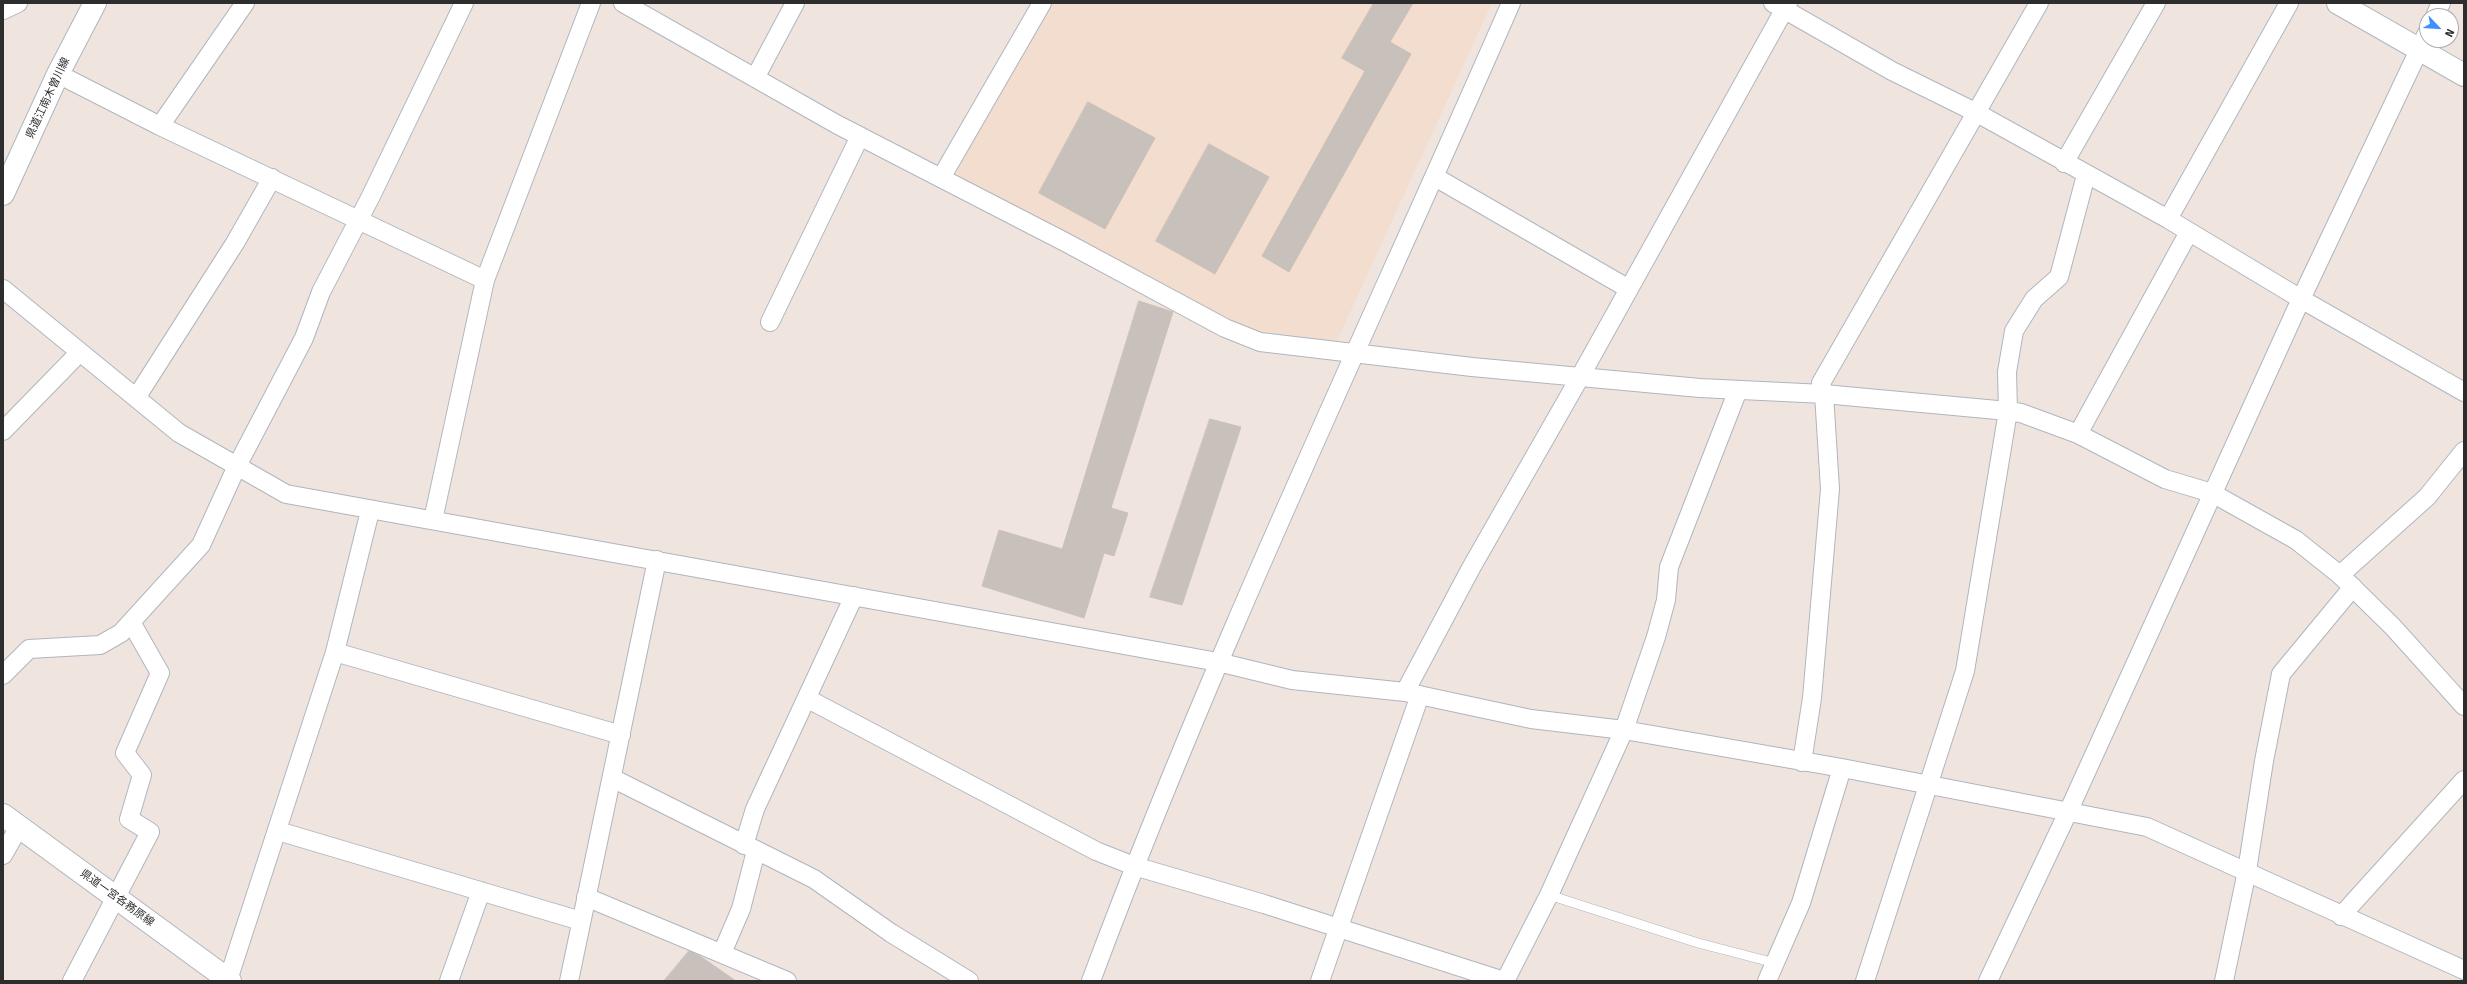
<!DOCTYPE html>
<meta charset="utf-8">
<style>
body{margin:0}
#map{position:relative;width:2467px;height:984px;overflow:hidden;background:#f0e4df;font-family:"Fira Sans",sans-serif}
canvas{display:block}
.frame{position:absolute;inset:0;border:4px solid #2d2d2d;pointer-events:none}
.north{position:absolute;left:2419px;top:8px;width:40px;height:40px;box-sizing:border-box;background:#fff;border:1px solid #ababab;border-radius:50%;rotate:115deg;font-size:11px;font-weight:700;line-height:16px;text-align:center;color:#2d2d2d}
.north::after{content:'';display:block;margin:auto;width:14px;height:18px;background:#3d91ff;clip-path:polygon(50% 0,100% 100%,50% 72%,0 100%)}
</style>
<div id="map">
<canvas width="2467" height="984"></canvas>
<div class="frame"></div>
<div class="north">N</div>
</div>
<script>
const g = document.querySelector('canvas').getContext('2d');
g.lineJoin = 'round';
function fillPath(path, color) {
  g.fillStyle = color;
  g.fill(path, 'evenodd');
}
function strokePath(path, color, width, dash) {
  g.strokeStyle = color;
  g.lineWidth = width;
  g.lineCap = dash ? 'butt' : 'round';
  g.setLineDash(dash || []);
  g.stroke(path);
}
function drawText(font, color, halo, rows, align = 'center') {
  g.font = font + ' "Fira Sans","Noto Sans JP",sans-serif';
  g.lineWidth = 4;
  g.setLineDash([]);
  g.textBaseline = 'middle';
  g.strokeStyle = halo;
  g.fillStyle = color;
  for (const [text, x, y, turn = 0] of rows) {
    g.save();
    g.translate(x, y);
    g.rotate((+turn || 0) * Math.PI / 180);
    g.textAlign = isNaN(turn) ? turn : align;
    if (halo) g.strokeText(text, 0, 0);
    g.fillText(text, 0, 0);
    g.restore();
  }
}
fillPath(new Path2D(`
 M1052,3H1492L1336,343L1255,330L1240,325L958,176V161Z`), '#f2ddce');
const building = new Path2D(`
 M1374,3H1413L1390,42L1411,54L1289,272L1262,256L1365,71L1342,58Z
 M1088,102L1155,138L1105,229L1039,193Z
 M1209,144L1269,177L1215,274L1156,241Z
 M1139,301L1173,312L1111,508L1128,513L1114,556L1104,553L1084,618L982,586L999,530L1062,549Z
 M1210,419L1241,427L1182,605L1150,597Z
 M689,951L700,956L736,981H664Z`);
fillPath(building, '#c8c0ba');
strokePath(building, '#ccc0b8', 1);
const service = new Path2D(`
 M1549,895L1698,943L1775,963`);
const minor = new Path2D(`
 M623,3L838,125L1065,242L1225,328L1260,342L1472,367L1700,388L1824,394L2008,411L2021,413L2078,434L2165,479L2212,493L2296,540L2340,575L2393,627L2464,706
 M1773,3L1892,71L1977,113L2168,219L2301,299L2464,392
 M3,10L18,3
 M2435,16L2441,3
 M58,74L160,126L485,280
 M755,78L795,3
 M160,126L245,3
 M2064,163L2156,3
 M1435,177L1629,289
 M941,178L1042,3
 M2168,219L2289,3
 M3,289L179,433L286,494L1218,662L1292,680L1405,692L1531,719L1624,730L1842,768L2147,827L2464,970
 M770,322L860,136
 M136,398L235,243L272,178
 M3,431L80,352
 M2078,434L2189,232
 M433,520L485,280L591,3
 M2340,575L2427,497L2464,451
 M335,652L621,735
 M3,675L29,649L100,645L121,633L201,545L237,466L304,338L321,292L371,196L464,3
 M1405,692L1471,568L1580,377L1788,3
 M808,699L1096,851L1134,866L1264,904L1504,981
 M1802,762L1812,698L1830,489L1824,394L1821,383L2039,3
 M612,778L814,879L891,933L969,981
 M278,831L581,921
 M744,845L755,809L854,596
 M3,855L19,827
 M586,897L787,981
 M2341,916L2464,780
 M722,953L741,909L756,851
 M228,980L335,652L370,511
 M72,981L150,832L129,819L142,775L125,753L160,673L131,622
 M449,981L481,891
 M569,981L657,560
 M1091,981C1215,648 1369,328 1511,3
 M1320,981L1420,695
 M1505,981L1549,895L1624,730L1656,637L1666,600L1669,567L1738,390
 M1767,981L1801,903L1842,768
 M1865,981L1965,671L2008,411L2007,372L2014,331L2034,299L2059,277L2086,175
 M1988,981L2069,810L2301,299L2427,33
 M2224,981L2247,871L2264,761L2281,674L2353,587`);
const tertiary = new Path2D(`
 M2338,3L2464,75`);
const secondary = new Path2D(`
 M3,194L58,74L95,3
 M3,815L230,981`);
strokePath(service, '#afb6be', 10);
strokePath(minor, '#afb6be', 20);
strokePath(tertiary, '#afb6be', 24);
strokePath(secondary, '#afb6be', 24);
strokePath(service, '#fff', 9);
strokePath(minor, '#fff', 18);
strokePath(tertiary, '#fff', 22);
strokePath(secondary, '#fff', 22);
drawText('11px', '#2d2d2d', '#fff', [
 ["県道江南木曽川線",48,98,-65],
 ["県道一宮各務原線",117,898,36]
]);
</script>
